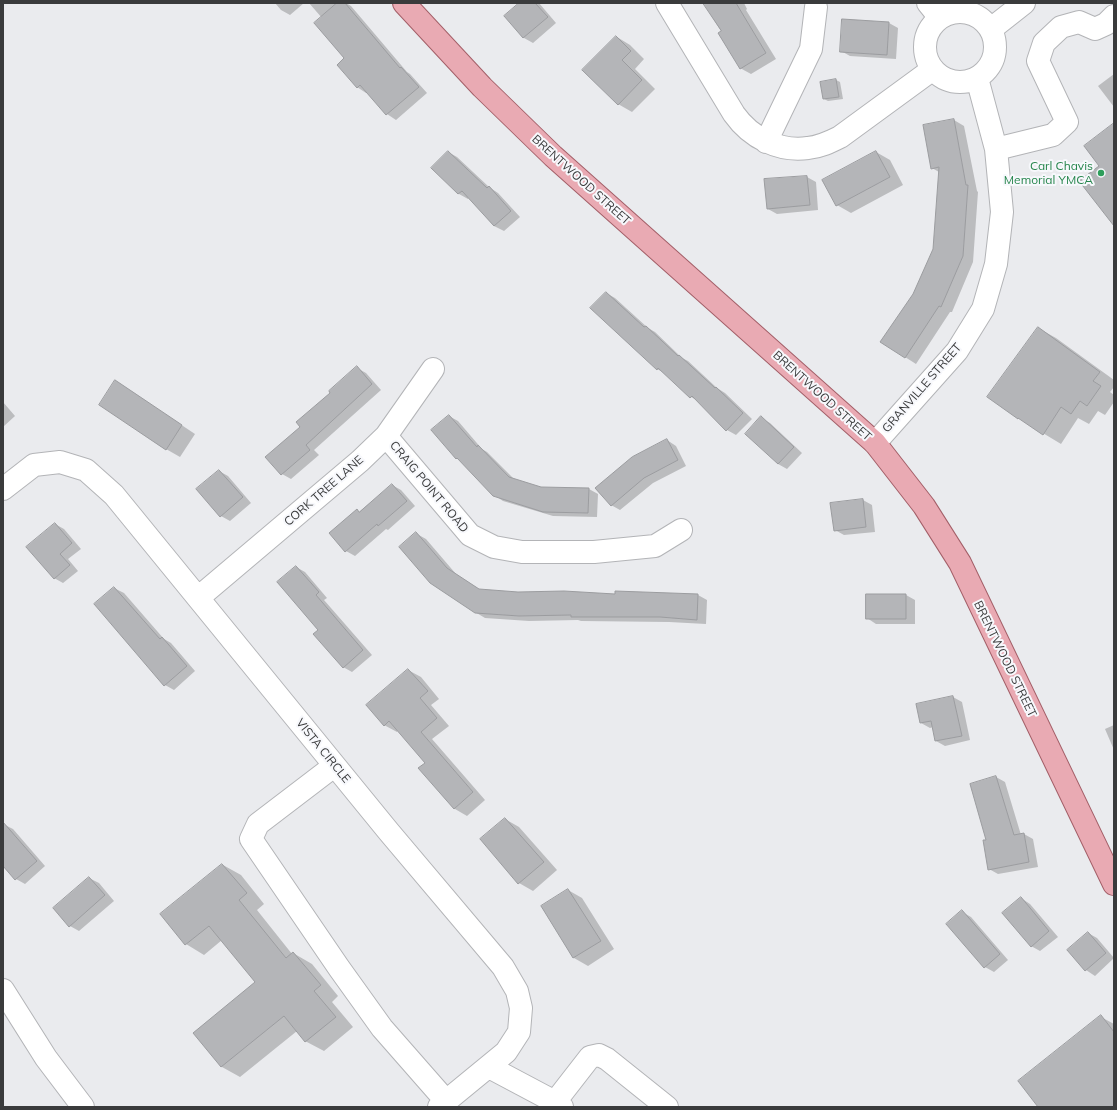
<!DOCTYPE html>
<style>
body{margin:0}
#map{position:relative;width:1117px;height:1110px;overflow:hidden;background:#eaebee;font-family:Mulish,sans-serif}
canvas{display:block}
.frame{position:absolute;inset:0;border:4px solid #3a3b3c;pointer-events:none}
</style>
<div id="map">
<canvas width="1117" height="1110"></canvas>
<div class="frame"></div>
</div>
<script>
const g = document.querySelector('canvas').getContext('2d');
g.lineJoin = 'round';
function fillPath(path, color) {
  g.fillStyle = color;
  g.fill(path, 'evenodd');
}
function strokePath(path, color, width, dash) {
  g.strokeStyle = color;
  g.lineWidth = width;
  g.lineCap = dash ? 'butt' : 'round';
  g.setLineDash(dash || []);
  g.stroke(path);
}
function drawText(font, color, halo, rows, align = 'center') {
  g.font = font + ' Mulish,sans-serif';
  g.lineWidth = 4;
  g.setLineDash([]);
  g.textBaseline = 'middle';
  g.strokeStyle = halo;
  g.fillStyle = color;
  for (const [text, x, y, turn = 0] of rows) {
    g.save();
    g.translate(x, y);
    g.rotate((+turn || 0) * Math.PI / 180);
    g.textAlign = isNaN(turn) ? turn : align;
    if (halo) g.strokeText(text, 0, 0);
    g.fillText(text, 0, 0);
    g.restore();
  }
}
fillPath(new Path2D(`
 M275,3H304L290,15L281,10Z
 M309,3H346L351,6L407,72L410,74L427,93L396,120L387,114L367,92L366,93L357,87L346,58L322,18Z
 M520,3H539L556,23L533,43L524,38L505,16Z
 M704,3H744L747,9L746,10L776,59L751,74L740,68L722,32Z
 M889,23L898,28L896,59L850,56L841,51Z
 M617,37L630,45L644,59L635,69L655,89L632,112L618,104Z
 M1114,74V107L1098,86Z
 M836,80L840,82L843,99L828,101L824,99L822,83Z
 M954,120L964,126L977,191L978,192L973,262L952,312H950L916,364L905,357L913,295L934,249L939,172L932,168Z
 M448,152L457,157L489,187L498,193L520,217L504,231L494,226L469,197L468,199L459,194L432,168Z
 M876,152L890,160L903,185L851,213L837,205Z
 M807,177L816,182L818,210L777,214L768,209Z
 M606,293L615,298L648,328L655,332L682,358L688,361L717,388L725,393L752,419L736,435L727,430L698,401L691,397L666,374L657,369Z
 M1038,328L1056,338L1114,380V387L1110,392L1114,395V402L1105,415L1098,411L1089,424L1078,418L1061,444L1018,418L989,397Z
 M357,368L366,373L381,390L314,450L319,455L291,479L282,474L302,427L332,393Z
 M129,390L195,434L180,457L166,449Z
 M3,402L15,416L3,427Z
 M449,416L458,421L482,449L487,452L515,480L541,488L589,489L598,494L597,517L553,516L503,501L494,495L462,461L456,458Z
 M761,418L770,423L802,453L787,469L778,464Z
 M667,440L676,446L686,466L653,483L620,510L611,505Z
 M219,471L228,476L251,503L230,521L221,516Z
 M392,485L401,490L415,506L388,530L386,529L355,556L346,551L357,511L361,513Z
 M863,500L872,505L875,532L844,535L835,530Z
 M55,524L64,529L81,549L68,559L78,571L63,583L54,578Z
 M417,534L426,539L456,574L480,590L518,593L616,595V592L698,595L707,600L706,624L669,622L581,621L578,620L529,621L485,618L475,612Z
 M296,567L305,572L327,598L324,600L372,655L352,672L343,667L320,630Z
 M114,588L124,593L164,639L171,643L195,671L174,690L165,685Z
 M867,595H906L915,600V624H876L867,618Z
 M408,670L421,677L439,699L431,705L449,726L432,739L485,800L467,816L455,809L420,768L426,763L398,730L397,732L384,725Z
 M953,697L962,702L970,740L945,746L936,741L933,727L930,728L921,723Z
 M1114,725V750L1105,729Z
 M996,777L1005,782L1021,835L1024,834L1033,839L1038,867L998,874L989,869L988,840L971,784Z
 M505,819L519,827L557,870L533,891L519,883Z
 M3,824L13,829L45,866L25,884L16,879L3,864Z
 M223,865L241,875L264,904L257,910L292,954L293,953L312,964L338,996L332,1002L353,1027L324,1051L305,1041L297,1031L240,1077L222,1067L195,1033L257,982L222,940L204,955L186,944Z
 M89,878L99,883L114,901L79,931L70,926Z
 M568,890L582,898L614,949L588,966L574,958L542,906Z
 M1021,898L1030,904L1058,937L1040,951L1031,946Z
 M962,912L971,917L1008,960L994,972L985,967L948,924Z
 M1088,933L1097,938L1114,958L1095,976L1086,970Z
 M1101,1017L1114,1024V1107H1040Z`), '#0003');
const building = new Path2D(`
 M337,3H345L400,68L401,67L419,87L386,115L360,85L357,88L337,65L344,58L314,23Z
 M519,3H535L548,17L523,38L504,16Z
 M703,3H736L766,53L740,69L718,33L721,31Z
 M842,19L889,22L887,55L840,52Z
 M616,36L631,51L622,60L642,80L618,105L582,70Z
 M836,79L839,97L823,99L820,82Z
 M954,119L966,185H968L963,256L941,307L939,306L905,358L880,342L913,294L933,249L939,167L931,169L923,125Z
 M1114,123V226L1079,181L1099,166L1084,146Z
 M448,151L487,188L489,186L511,211L494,226L462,191L458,194L431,168Z
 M876,151L890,177L836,206L822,180Z
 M807,176L810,205L767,209L764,179Z
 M606,292L644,327L646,326L678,356L679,355L715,388L716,387L743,413L726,431L692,396L690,398L658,368L657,370L590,308Z
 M1038,327L1100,372L1093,381L1101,386L1087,406L1080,401L1071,414L1061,407L1043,435L1018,418V419L987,397Z
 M357,366L372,384L306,445L310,450L281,475L265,457L300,427L296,422L330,393L329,391Z
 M115,380L182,425L166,450L99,405Z
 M449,415L477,447L478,445L509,477L541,487L589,488L588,513L543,512L493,496L457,458L456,459L431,430Z
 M761,416L794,447L778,464L745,434Z
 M667,439L678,460L644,478L611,506L595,488L632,457Z
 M219,470L243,497L220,517L196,489Z
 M392,484L407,501L378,526L377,524L345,552L329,533L357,509L359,512Z
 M863,499L866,527L834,531L830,503Z
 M55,523L72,543L60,554L70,565L54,579L26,547Z
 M416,532L447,568L479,589L518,592L564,591L615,594V591L698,594L697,620L660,617H571V615L519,616L475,613L430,583L399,547Z
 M296,566L319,592L316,595L363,650L343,668L313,634L318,630L277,582Z
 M114,587L160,639L162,637L187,666L164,686L94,604Z
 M866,594H906V619H866Z
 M408,669L428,691L420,698L437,718L421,732L473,792L454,809L418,768L425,763L389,721L384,726L366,705Z
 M953,696L962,736L935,741L931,721L920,723L916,704Z
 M996,776L1014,835L1024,833L1029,862L988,870L983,840H986L970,784Z
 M505,818L544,862L518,884L480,839Z
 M3,822L37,861L15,880L3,866Z
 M222,864L247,893L239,900L286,958L293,952L321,985L314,991L336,1017L305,1042L284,1016L221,1067L193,1033L255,982L209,926L185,945L160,914Z
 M89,877L105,895L69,927L53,908Z
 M568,889L601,941L573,958L541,906Z
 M1021,897L1049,931L1031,947L1002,913Z
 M962,910L1000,954L984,968L946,924Z
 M1088,932L1106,953L1085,971L1067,950Z
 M1101,1015L1114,1032V1107H1038L1018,1081Z`);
fillPath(building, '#b4b5b8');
strokePath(building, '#9b9c9f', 1);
const minor = new Path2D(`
 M667,3L734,114C751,138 779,152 808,148C820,147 830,142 840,137L933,69
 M928,3L940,18
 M925 47a35 35 0 1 1 70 0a35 35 0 1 1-70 0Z
 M991,29L1024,3
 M766,142L811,49L816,7
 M996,149L1053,135L1067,122L1038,61L1044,43L1061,27L1079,22L1095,29L1106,24L1114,16
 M386,436L470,535L494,547L522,552H594L655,546L681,530
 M875,443L957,351L983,309L996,264L1002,212L996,149L977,78
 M3,489L34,465L60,462L86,470L114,495L389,832L503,967L517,991L521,1008L519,1032L506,1052L439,1107
 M198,598L360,461L386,436L433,369
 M334,766L258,824L251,839L339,968L382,1028L446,1101
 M3,990L46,1058L83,1107
 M489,1067L555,1102L562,1107
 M555,1102L590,1057L599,1055L607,1059L667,1107`);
const major = new Path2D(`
 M404,3L482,87L553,156L875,443L924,506L960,563L1114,884`);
strokePath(minor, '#b3b4b7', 24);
strokePath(major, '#a35f68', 24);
strokePath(minor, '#fff', 22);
strokePath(major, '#e9aab3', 22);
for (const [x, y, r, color] of [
 [1101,173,4,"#2e9e5b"]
]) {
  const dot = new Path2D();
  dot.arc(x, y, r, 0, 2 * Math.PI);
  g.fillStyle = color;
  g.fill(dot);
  strokePath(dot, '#f7f8fc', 1.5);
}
drawText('12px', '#27864d', '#f7f8fc', [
 ["Carl Chavis",1093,166],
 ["Memorial YMCA",1093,180]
], 'right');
drawText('12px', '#3a3b3c', '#f7f8fc', [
 ["BRENTWOOD STREET",581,180,42],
 ["GRANVILLE STREET",922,388,-49],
 ["BRENTWOOD STREET",822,396,42],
 ["CRAIG POINT ROAD",429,487,50],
 ["CORK TREE LANE",324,491,-41],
 ["BRENTWOOD STREET",1005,659,64],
 ["VISTA CIRCLE",323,751,51]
]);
</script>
